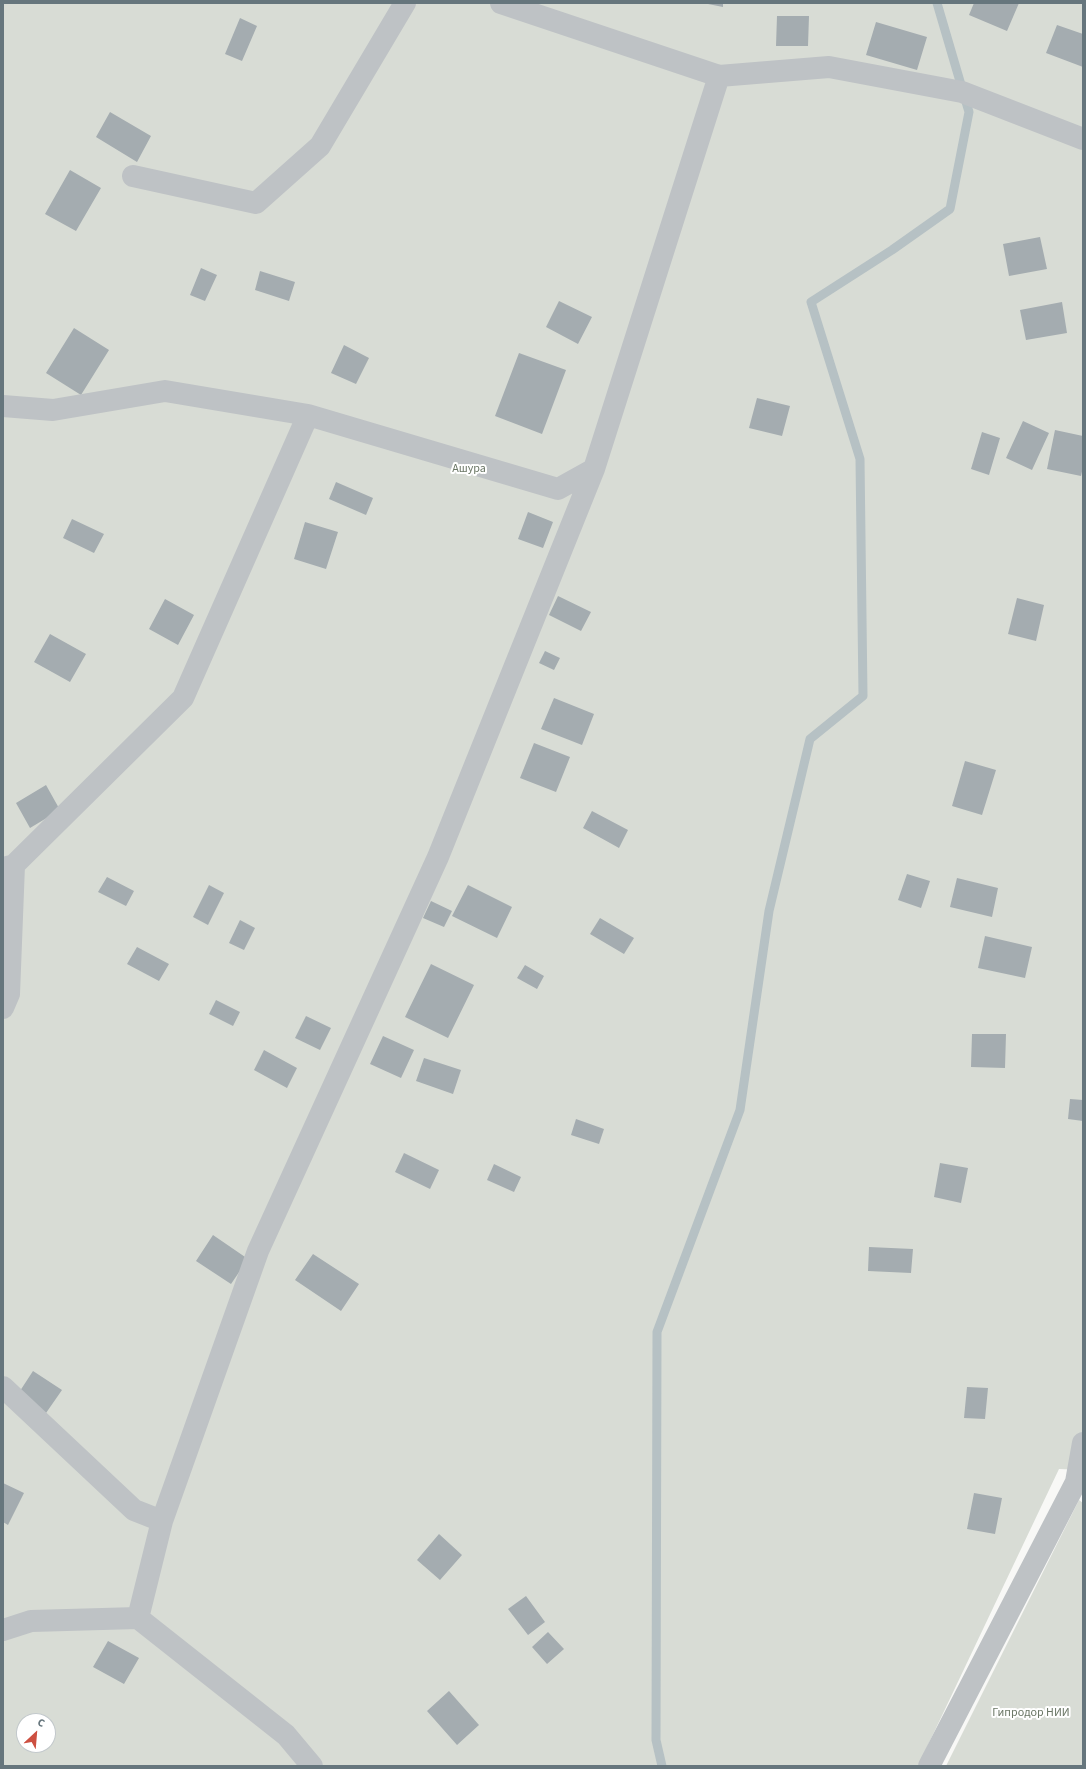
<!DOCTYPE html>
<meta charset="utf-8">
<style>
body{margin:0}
#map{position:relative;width:1086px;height:1769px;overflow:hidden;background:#f8f8f6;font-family:"Source Sans 3",sans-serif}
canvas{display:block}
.frame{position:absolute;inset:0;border:4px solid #66767d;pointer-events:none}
.north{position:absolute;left:16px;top:1713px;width:40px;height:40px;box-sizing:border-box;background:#fff;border:1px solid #c2c8cb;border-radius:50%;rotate:26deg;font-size:11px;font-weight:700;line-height:16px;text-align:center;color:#66767d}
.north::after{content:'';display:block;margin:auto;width:14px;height:18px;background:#cd5041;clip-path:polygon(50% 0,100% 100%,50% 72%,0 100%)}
</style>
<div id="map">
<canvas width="1086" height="1769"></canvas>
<div class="frame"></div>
<div class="north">С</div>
</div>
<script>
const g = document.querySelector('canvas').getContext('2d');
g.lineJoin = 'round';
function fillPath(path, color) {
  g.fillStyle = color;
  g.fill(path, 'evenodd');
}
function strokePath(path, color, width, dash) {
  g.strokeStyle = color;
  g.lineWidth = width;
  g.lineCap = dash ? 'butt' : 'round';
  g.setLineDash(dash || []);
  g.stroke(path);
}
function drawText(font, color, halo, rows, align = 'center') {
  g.font = font + ' "Source Sans 3",sans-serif';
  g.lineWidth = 4;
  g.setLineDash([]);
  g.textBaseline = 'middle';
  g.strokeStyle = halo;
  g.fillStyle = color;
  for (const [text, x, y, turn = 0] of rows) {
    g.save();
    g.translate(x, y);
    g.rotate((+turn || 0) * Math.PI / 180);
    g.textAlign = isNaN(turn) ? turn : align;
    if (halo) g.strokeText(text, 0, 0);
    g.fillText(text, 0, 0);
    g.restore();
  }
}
fillPath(new Path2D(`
 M3,3H1083V1470L1059,1469L918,1766H3ZM24,1721H48V1745H24Z
 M1079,1500L1083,1503V1766H946Z`), '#d8dcd5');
strokePath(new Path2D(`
 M662,1766L656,1740L657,1332L740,1110L769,911L810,739L863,696L860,459L811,302L892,250L950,209L969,112L937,3`), '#b6c1c4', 9);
fillPath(new Path2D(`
 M703,3H723V7Z
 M974,3H1019L1007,31L969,15Z
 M777,16H809L808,46H776Z
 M240,18L257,26L242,61L225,54Z
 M876,22L927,37L917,70L866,55Z
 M1057,25L1083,34V67L1046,53Z
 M110,112L151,136L137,162L96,137Z
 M70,170L101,188L76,231L45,214Z
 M1040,237L1047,269L1009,276L1003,244Z
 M201,268L217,275L205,301L190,295Z
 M260,271L295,282L289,301L255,290Z
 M559,301L592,317L578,344L546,327Z
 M1062,302L1067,333L1026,340L1020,310Z
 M74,328L109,350L81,395L46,373Z
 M344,345L369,358L356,384L331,373Z
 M519,353L566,370L542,434L495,416Z
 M757,398L790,406L782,436L749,428Z
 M1023,421L1049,433L1032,470L1006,458Z
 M1055,430L1083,436V467L1081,476L1047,469Z
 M982,432L1000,438L989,475L971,469Z
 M336,482L373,498L366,515L329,499Z
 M528,512L553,522L543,548L518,539Z
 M72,519L104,534L94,553L63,538Z
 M305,522L338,532L326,569L294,559Z
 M558,596L591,612L581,631L549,615Z
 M1017,598L1044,605L1036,641L1008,634Z
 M165,599L194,615L178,645L149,629Z
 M50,634L86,654L70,682L34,662Z
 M545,651L560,658L554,670L539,663Z
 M554,698L594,714L582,745L541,729Z
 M534,743L570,757L556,792L520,778Z
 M965,761L996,770L982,815L952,806Z
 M46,785L60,810L30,828L16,803Z
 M592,811L628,830L619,848L583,828Z
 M907,874L930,881L921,908L898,900Z
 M107,877L134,891L126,906L98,892Z
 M957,878L998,888L992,917L950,907Z
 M209,885L224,893L208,925L193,917Z
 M468,885L512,907L497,938L452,916Z
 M431,901L452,911L444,927L423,918Z
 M600,918L634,938L624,954L590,934Z
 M240,920L255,928L244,950L229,943Z
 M985,936L1032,947L1025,978L978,968Z
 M137,947L169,964L159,981L127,964Z
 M431,964L474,985L448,1038L405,1017Z
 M525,965L544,976L537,989L517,978Z
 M216,1000L240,1012L233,1026L209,1014Z
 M306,1016L331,1028L320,1050L295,1038Z
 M972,1034H1006L1005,1068L971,1067Z
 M383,1036L414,1050L401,1078L370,1064Z
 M264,1050L297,1068L287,1088L254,1070Z
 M424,1058L461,1070L453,1094L416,1081Z
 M1070,1099L1083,1100V1121L1068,1119Z
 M576,1119L604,1129L599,1144L571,1135Z
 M404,1153L439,1170L430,1189L395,1172Z
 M940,1163L968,1168L961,1203L934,1197Z
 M494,1164L521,1177L514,1192L487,1180Z
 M213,1235L248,1259L231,1284L196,1261Z
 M869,1247L913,1249L911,1273L868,1271Z
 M313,1254L359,1284L341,1311L295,1280Z
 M33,1371L62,1390L46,1413L18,1394Z
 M967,1387L988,1388L985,1419L964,1418Z
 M3,1483L24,1493L8,1525L3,1522Z
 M974,1493L1002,1498L995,1534L967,1529Z
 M439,1534L462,1555L440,1580L417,1560Z
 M526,1596L545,1622L528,1635L508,1609Z
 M548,1632L564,1649L547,1664L532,1647Z
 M108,1641L139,1658L124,1684L93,1667Z
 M449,1691L479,1725L457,1745L427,1711Z`), '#a4acb0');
strokePath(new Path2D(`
 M501,3L719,76
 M133,176L256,203L320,146L405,3
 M3,406L53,410L165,391L308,415L183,698L14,865
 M308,415L558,489L594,469
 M3,868L14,865L9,994L3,1008
 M3,1387L134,1510L162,1521
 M138,1618L162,1521L258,1251L438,857L594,469L719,76L829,67L962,92L1083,139
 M3,1630L31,1621L138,1618L286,1735L312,1766
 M929,1766L1076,1482L1083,1443`), '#bec2c5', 22);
drawText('12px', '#6a7665', '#fff', [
 ["Ашура",469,469],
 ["Гипродор НИИ",1031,1713]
]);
</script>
